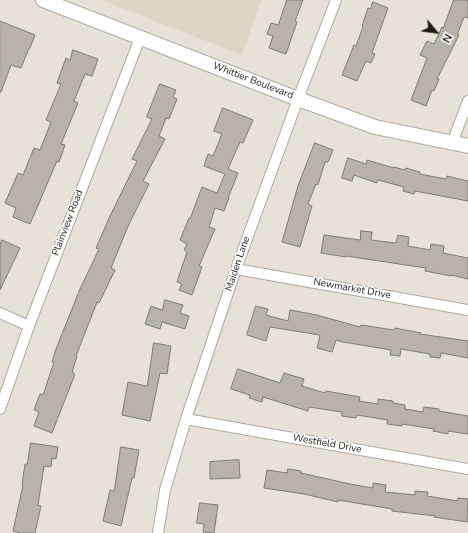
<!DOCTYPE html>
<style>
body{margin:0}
#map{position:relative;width:468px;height:533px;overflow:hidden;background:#e7e1d7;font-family:"Nunito Sans",sans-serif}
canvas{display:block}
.north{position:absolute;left:416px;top:12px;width:40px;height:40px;-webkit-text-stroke:3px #fff;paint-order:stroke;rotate:119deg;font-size:11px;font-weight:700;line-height:16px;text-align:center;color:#1d1b17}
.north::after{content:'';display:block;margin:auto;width:14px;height:18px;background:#1d1b17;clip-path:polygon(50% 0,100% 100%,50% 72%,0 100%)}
</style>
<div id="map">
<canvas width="468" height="533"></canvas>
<div class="north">N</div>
</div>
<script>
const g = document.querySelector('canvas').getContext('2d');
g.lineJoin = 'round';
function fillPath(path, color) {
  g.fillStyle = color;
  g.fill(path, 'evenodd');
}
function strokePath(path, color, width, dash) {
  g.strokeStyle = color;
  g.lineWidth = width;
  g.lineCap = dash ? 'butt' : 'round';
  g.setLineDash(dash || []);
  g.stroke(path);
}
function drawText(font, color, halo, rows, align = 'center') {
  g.font = font + ' "Nunito Sans",sans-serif';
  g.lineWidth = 3;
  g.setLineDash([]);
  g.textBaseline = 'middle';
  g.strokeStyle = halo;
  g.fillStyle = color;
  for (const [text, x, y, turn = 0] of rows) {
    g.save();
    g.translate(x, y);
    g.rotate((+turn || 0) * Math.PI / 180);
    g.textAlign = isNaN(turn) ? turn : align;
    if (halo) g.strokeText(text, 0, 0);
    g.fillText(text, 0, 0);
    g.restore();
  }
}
fillPath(new Path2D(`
 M101,0H261L242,55Z`), '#dfd5c5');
const building = new Path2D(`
 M287,0H303L295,21L297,22L286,54L269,48L273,36L267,34L271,23L278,25Z
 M454,0H468V18L464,17L457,35H459L437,79H439L434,91L432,90L426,106L411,100L427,58L420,55L427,41L434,44L442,27L443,28Z
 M373,2L388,8L372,53L375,54L371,63L366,61L357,81L342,75L354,45L356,46L363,27L362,26L368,8L370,9Z
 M0,21L35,35L30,48H29L21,68L11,65L1,92H0Z
 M73,50L98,59L92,76L85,74L74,101L78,103L61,144L65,145L59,162L57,161L30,224L13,217L16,208L5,203L18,173L23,175L34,148L40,150L51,122L46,120L61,84L57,83L66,58L70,60Z
 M160,84L176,90L173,97L177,99L169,119L166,118L159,136L165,139L143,181L149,184L129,224L111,268L115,270L99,303L97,302L76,356L77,357L72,372L75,374L52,433L34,426L39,412L34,410L40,394L43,395L54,362H52L56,349L80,289L99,249L96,248L110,216L137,161L132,159L152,119L147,117Z
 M223,108L253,120L243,143L240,142L228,169L238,173L228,198H229L224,211L215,208L209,227L215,229L199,266L202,267L192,295L179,290L182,284L177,282L187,252L184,250L187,244L180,240L189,218L190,219L202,187L217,193L225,174L204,166L208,154L213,156L222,134L214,131Z
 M315,143L333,150L328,162H325L318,185L316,184L308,204L312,206L300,247L282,242L298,186Z
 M348,158L366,164L367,160L394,168V167L405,170L406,168L420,172V174L446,179L447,176L468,181V201L415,191L414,194L403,191L404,187L378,180L377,183L354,175L352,181L342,178Z
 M361,231L372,232L371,240L396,243L398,235L409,237L408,246L430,250L431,244L444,246L443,253L468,258V279L451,275V276L425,271L426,268L346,256V257L321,253L324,235L360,240Z
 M2,240L20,248L0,290V245Z
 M165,300L183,305L180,313L189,316L185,329L162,322L160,329L145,324L151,306L162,310Z
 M256,306L268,309L266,315L288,321L290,310L317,315L360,327L361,325L394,330L395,328L421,333L420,334L468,341V358L441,353L440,358L430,357V354L401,349L400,356L390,355L391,350L343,342L336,340L332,352L317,348L320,335L270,327L266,341L247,335Z
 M154,343L171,346L167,374L160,373L150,421L122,415L128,382L147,386Z
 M238,369L280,383L284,373L304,379L302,386L325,393L326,391L360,397L359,401L378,404V399L393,401V403L405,405V409L423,412L424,407L439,409V411L468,416V434L448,431V434L433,431L434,429L402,424V426L387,424L388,420L357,415L356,418L342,416V412L309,407L308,411L263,397L262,402L249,398L250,395L231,389Z
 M31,443L58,447L56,459L52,458L51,467L44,466L38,505L41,506L35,533H21L13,531L23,485H22L25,464H27Z
 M121,447L139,450L134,478H132L121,526L103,521L110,490L114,491Z
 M239,460L240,478L210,479V462Z
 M288,469L301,471V473L350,484L373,488V483L386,485L385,492L415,495V491L428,492L427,496L457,501L458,498L468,499L467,522L434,517L435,516L392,511V509L338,500V502L304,494L264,488L267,470L287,473Z
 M200,503L218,505L214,533L203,532L204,524L197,523Z`);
fillPath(building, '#b8b2a8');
strokePath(building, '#7f7a71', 1);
const street = new Path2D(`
 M452,143L468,101
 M236,269L468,310
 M0,313L29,326
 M0,409L29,326L140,38
 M186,419L468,469
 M158,533L165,490L186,419L236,269L298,99L336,0`);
const secondary = new Path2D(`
 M43,0L298,99L375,127L468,146`);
strokePath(street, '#afa9a0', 12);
strokePath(secondary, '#afa9a0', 16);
strokePath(street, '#fff', 10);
strokePath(secondary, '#fff', 14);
drawText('10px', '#1d1b17', '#fff', [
 ["Whittier Boulevard",253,81,21],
 ["Plainview Road",68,223,-69],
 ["Maiden Lane",238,264,-71],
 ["Newmarket Drive",352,289,10],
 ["Westfield Drive",327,444,10]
]);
</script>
